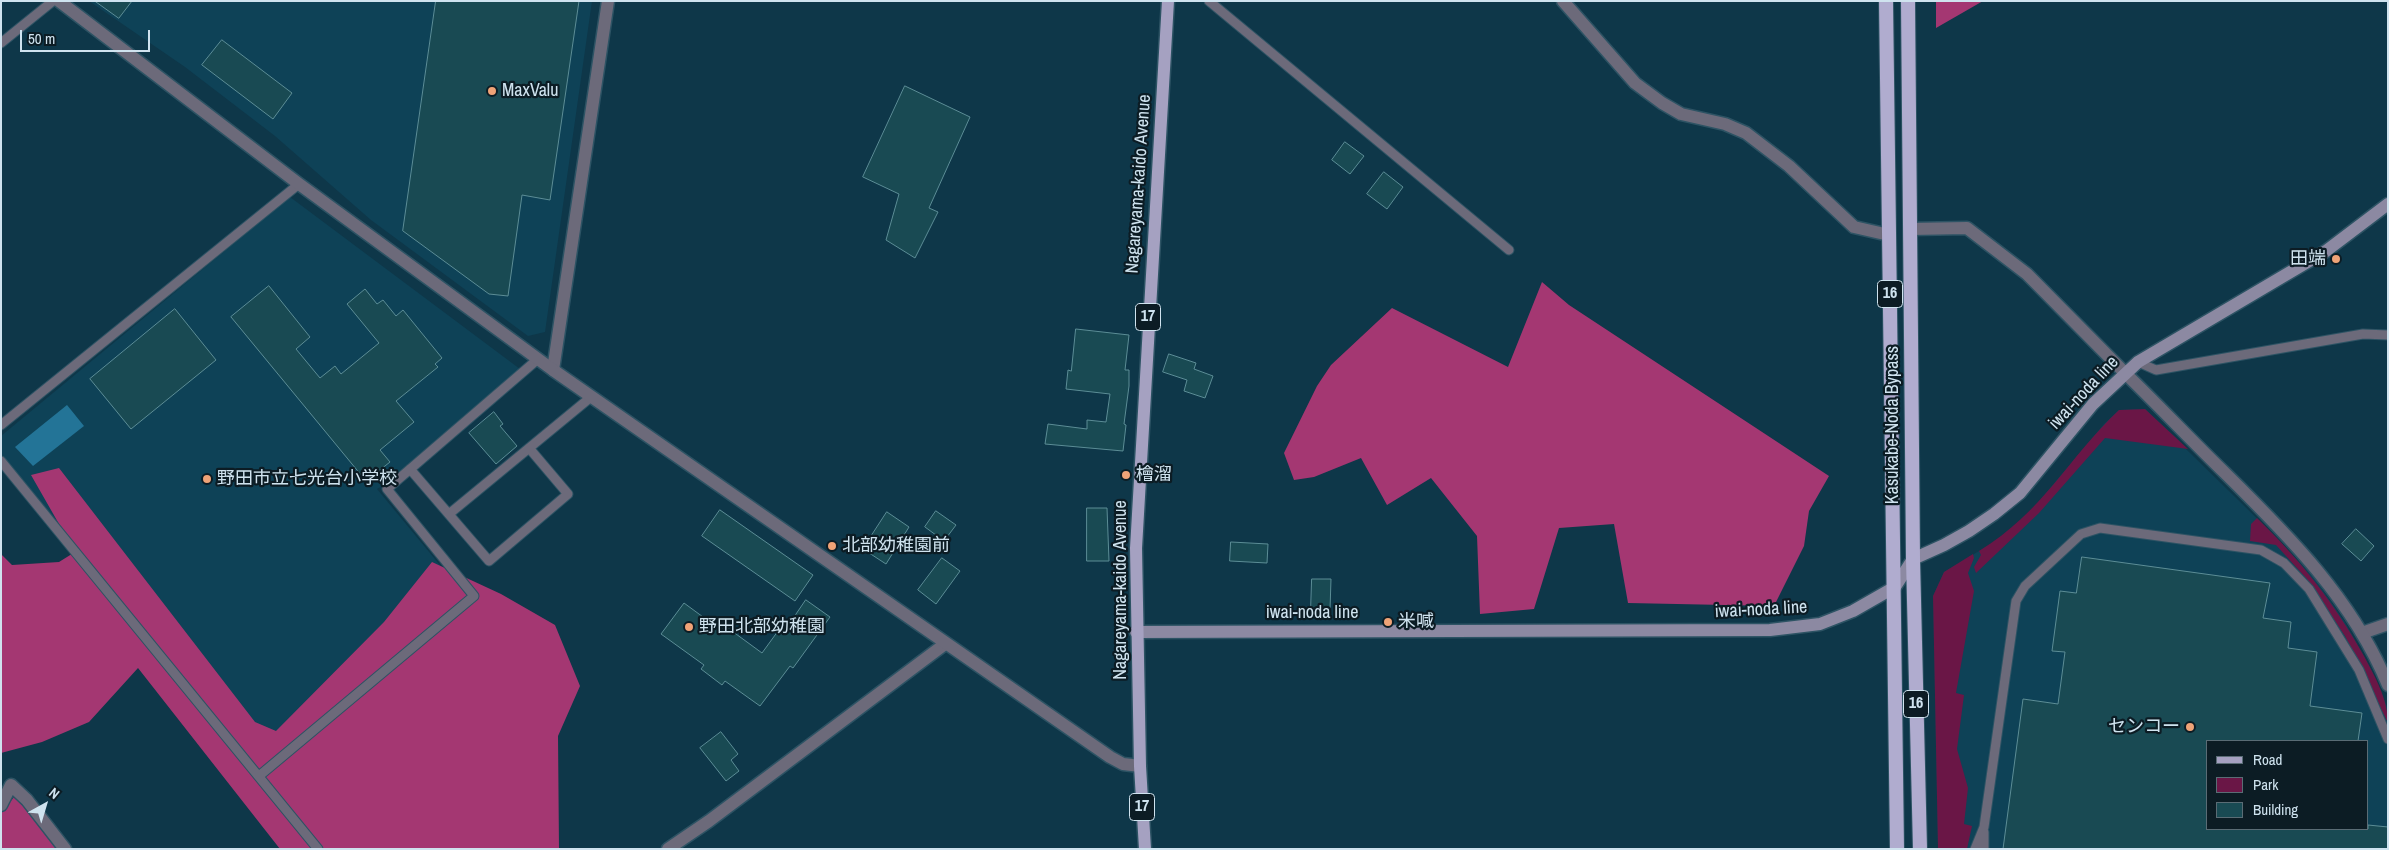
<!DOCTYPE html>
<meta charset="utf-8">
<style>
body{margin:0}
#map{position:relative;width:2389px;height:850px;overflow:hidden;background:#0e3749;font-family:"Archivo Narrow",sans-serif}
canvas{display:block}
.frame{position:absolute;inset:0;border:2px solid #cfe3ef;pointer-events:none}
.legend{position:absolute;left:2206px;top:740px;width:162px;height:90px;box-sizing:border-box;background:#0c1c24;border:1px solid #5a6c75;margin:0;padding:6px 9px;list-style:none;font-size:15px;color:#cfe3ef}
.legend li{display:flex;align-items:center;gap:10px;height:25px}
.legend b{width:25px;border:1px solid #5a6c75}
.north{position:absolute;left:20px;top:780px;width:50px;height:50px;-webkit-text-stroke:4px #0c1c24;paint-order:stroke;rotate:39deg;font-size:14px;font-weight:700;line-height:20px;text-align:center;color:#cfe3ef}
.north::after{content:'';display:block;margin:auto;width:18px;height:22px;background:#cfe3ef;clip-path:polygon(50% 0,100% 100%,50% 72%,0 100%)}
.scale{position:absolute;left:20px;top:30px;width:130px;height:22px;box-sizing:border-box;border:2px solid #cfe3ef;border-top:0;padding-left:6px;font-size:15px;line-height:18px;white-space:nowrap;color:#cfe3ef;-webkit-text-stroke:4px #0c1c24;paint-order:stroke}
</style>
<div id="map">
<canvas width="2389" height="850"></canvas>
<div class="frame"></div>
<ul class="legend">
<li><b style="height:6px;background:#a5a1c1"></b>Road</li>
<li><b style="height:14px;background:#6a1646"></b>Park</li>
<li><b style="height:14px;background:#194a53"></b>Building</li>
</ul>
<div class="north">N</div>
<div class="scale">50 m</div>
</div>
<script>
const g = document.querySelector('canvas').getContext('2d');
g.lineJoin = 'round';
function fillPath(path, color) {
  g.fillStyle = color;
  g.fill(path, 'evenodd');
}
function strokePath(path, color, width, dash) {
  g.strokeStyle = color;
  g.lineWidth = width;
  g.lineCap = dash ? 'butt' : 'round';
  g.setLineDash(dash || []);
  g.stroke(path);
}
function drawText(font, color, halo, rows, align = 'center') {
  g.font = font + ' "Archivo Narrow","Noto Sans JP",sans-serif';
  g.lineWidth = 4.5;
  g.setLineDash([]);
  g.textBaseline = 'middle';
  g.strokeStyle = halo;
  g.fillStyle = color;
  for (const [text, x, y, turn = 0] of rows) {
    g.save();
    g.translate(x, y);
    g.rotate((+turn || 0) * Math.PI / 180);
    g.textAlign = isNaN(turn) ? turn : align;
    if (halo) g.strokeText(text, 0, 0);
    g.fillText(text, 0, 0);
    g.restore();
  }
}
fillPath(new Path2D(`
 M89,1H592L545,332L528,336L371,220L275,136L185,67Z
 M290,197L520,369L410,469L377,489L463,593L255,763L1,455V436Z
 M2145,409L2278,539L2315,579L2345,622L2373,673L2388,709V849H1938L1933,596L1944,572L1999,539L2030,512L2104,424L2119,410ZM2208,741H2368V829H2208Z`), '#0e4257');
fillPath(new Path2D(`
 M2145,409L2188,449L2105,438L2039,513L1976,573L1974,567L1981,555L1979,551C2043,512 2068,458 2119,410Z
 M2257,518C2302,562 2333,601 2364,656C2375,677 2388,699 2388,723L2345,636L2306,578L2276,545L2250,541L2251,524Z
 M1973,554L1974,558L1968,573L1974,591L1956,693L1964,695L1957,749L1968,788L1964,824L1972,826L1967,849H1938L1933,596L1944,572Z`), '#6a1646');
fillPath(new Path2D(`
 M1936,1H1983L1936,28Z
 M1542,282L1569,305L1829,476L1809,511L1804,546L1774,606L1628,603L1614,524L1559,528L1534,609L1480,614L1477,536L1431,478L1387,505L1361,458L1314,477L1294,480L1284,453L1317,386L1331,365L1392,308L1508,367Z
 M59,468L255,722L276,731L384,622L432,562L501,594L555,625L580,686L558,736L559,849H280L138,668L89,722L42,742L1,753V554L12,565L59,562L75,552L31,475Z
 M14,797L65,849H1V813Z`), '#a43772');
fillPath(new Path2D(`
 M67,405L84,426L33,466L15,447Z`), '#237497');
const building = new Path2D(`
 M95,1H132L119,18Z
 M436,1H579L550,200L522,195L508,296L489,294L403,231Z
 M222,40L292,93L273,119L202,65Z
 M905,86L970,117L929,208L938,212L915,258L886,240L899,194L863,177Z
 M1345,142L1364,156L1350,174L1332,160Z
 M1384,172L1403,187L1387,209L1367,194Z
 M269,286L310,337L296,349L320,378L335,366L341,374L379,343L347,304L365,289L377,304L383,300L396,316L403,310L442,358L435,364L438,367L396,401L414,422L380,450L390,462L366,481L231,317Z
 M175,309L216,360L131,429L90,379Z
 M1076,329L1129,335L1125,370H1129V386L1124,424L1126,425L1123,451L1045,444L1048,424L1087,429V420L1106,422L1110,394L1066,389L1068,370L1071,371Z
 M1169,354L1196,363L1194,369L1213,376L1205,398L1184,391L1187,380L1163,372Z
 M494,412L503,424L500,426L517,446L496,464L469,433Z
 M1087,508H1107L1109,561H1087Z
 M720,510L813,575L795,601L702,536Z
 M936,511L956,525L944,541L925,527Z
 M887,512L909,527L886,564L863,549Z
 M2356,529L2374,546L2361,561L2342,544Z
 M1231,542L1268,544L1267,563L1230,561Z
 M2082,557L2270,583L2263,618L2291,622L2288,648L2317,652L2310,706L2362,713L2358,741H2208V829H2368V825L2388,827V849H2003L2023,699L2058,704L2065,652L2052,651L2060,591L2076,593Z
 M942,558L960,571L936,604L918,590Z
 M1312,579H1331L1330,610H1311Z
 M806,600L830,617L793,668L790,666L760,706L725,681L722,685L701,669L704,665L661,634L684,603L718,628L721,623L762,653L778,631L782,634Z
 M721,732L738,754L731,760L739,771L726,781L700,748Z`);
fillPath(building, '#194a53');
strokePath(building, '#5c8d96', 1);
const service = new Path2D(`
 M1209,1L1509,250
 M1,43L53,1
 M2138,362L2156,370L2363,334L2388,335
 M1,425L299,184
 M1,461L318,849
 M410,469L489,561L568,494L529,448
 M449,514L591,397
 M259,776L474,596L387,489L538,359
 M1975,849L1984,827L2016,601L2025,586L2081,534L2100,528L2261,550L2284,563L2309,589L2359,670L2388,739
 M1984,849V832`);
const minor = new Path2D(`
 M1563,1L1635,83L1662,103L1681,114L1725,124L1746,133L1789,166L1854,227L1889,235
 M1910,229L1967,228L2027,274L2125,373
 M553,370L608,1
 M2362,633L2388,624
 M1,805L11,785L27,800L65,849
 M668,849L709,821L945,644`);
const tertiary = new Path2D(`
 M59,1L299,184L553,370L1110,757L1123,764L1140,766
 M2125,373C2159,406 2191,440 2225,473C2289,536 2353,600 2388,685`);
const secondary = new Path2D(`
 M1136,632L1770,630L1820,624L1853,611L1895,587L1913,559L1944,545L1969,531L1994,514L2020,493L2093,404L2138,362L2326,251L2388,204`);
const primary = new Path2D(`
 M1145,849L1140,766L1136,548L1168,1`);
const trunk = new Path2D(`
 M1886,1L1897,849
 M1908,1L1913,559L1920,849`);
strokePath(service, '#2d5364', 11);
strokePath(minor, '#2d5364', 15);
strokePath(tertiary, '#2d5364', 15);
strokePath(secondary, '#2d5364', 15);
strokePath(primary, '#2d5364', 15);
strokePath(trunk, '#2d5364', 16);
strokePath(service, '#6c6a7a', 9);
strokePath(minor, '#6c6a7a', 12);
strokePath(tertiary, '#6c6a7a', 12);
strokePath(secondary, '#8c89a2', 12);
strokePath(primary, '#a5a1c1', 12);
strokePath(trunk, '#b0accf', 14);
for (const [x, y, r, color] of [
 [492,91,5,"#efa377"],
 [2336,259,5,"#efa377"],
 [1126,475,5,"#efa377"],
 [207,479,5,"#efa377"],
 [832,546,5,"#efa377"],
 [1388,622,5,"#efa377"],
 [689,627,5,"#efa377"],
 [2190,727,5,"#efa377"]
]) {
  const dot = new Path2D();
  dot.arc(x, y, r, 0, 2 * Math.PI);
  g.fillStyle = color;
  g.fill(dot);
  strokePath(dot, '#0c1c24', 2);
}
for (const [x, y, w] of [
 [1890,294,25],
 [1148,317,25],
 [1916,704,25],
 [1142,807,25]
]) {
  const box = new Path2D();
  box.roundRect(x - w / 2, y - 13.5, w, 27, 4);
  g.fillStyle = '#0c1c24';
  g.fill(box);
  strokePath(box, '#cfe3ef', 1);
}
drawText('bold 16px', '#cfe3ef', null, [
 ["16",1890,294],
 ["17",1148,317],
 ["16",1916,704],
 ["17",1142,807]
]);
drawText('18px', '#cfe3ef', '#0c1c24', [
 ["MaxValu",502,91],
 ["田端",2326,259,"right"],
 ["檜溜",1136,475],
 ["野田市立七光台小学校",217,479],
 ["北部幼稚園前",842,546],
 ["米喊",1398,622],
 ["野田北部幼稚園",699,627],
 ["センコー",2180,727,"right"]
], 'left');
drawText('18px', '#cfe3ef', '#0c1c24', [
 ["Nagareyama-kaido Avenue",1139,184,-86],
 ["iwai-noda line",2084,393,-47],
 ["Kasukabe-Noda Bypass",1893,425,-90],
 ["Nagareyama-kaido Avenue",1121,590,-90],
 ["iwai-noda line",1761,610,-3],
 ["iwai-noda line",1312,613]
]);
</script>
